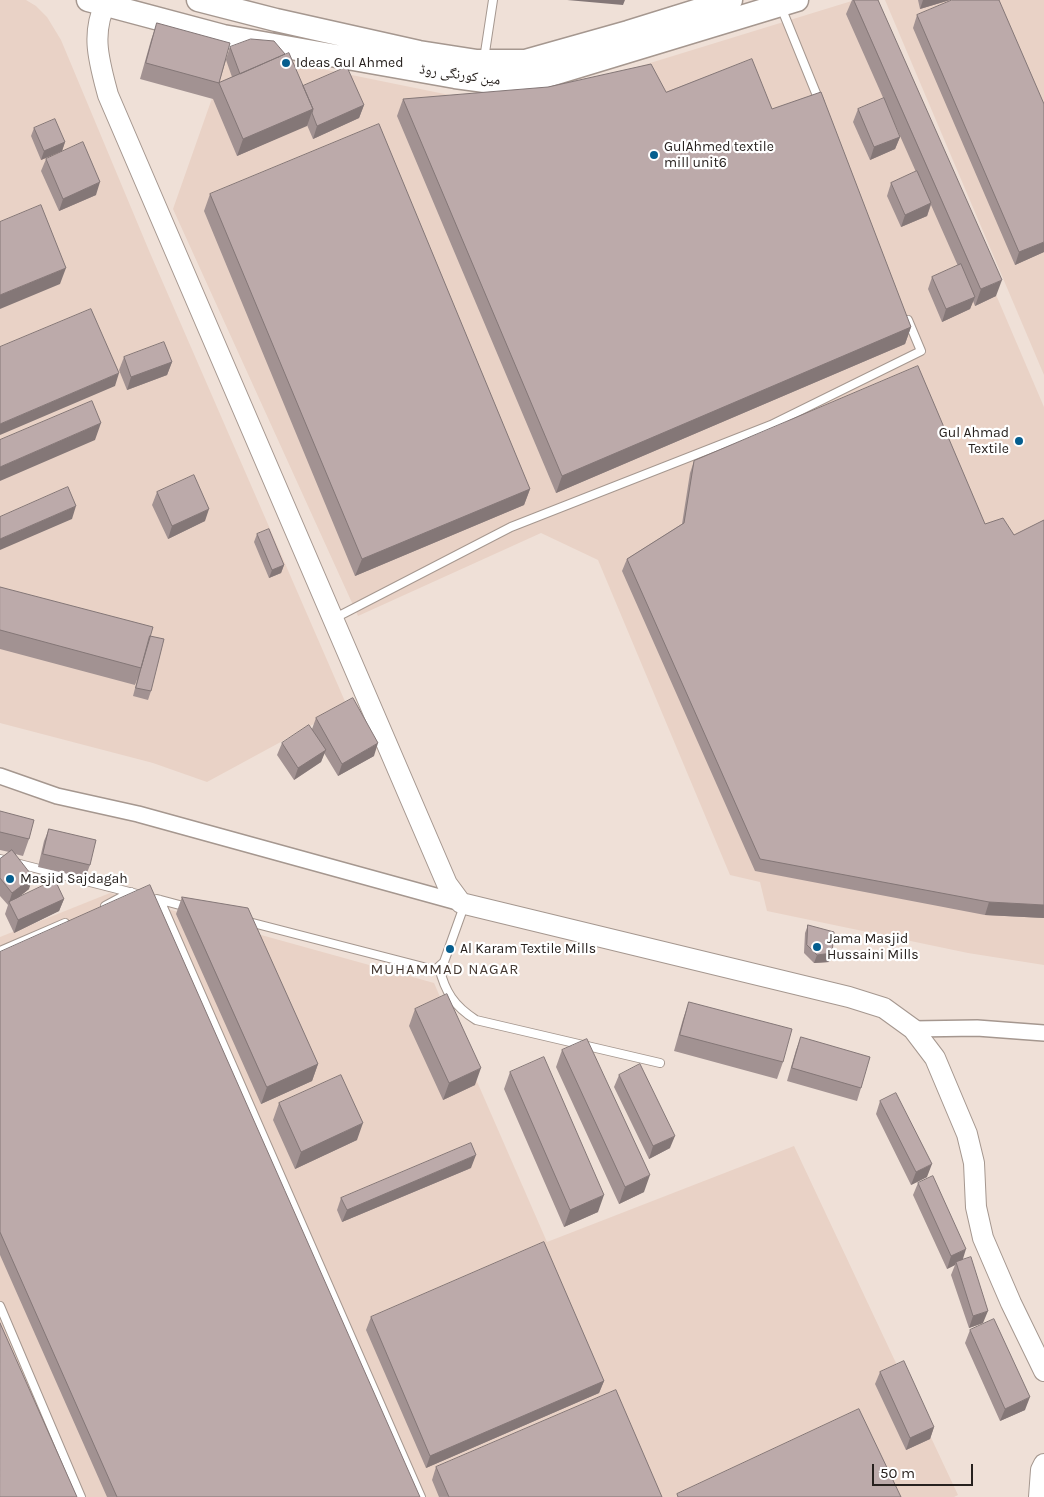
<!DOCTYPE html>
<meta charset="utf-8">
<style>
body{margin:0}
#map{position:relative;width:1044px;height:1497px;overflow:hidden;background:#efe0d7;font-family:Karla,sans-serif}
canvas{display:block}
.scale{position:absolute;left:872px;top:1464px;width:101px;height:22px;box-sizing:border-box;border:2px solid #27211e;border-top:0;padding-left:6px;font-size:15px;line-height:18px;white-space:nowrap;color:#27211e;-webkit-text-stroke:4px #fff;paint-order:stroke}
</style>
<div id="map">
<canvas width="1044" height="1497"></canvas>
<div class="scale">50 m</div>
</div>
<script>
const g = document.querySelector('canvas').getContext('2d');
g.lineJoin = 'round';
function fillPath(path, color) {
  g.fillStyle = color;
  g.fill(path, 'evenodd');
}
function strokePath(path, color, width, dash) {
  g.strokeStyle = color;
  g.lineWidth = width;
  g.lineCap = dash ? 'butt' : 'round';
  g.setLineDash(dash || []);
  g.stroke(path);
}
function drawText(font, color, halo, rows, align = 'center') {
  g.font = font + ' Karla,"Noto Naskh Arabic",sans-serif';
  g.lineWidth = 4.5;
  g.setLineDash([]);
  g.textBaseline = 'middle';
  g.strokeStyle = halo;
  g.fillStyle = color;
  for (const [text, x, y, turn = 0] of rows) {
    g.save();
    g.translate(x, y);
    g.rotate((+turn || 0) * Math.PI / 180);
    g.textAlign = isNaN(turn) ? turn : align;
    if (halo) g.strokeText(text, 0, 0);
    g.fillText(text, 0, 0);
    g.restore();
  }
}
fillPath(new Path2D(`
 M0,0H26L36,6L47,17L61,40L150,253L347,706L207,782L153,763L0,723Z
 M855,0H870L1044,407V965L968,953L767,911L760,882L730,875L598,560L541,533L358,616L173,209L229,50L474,100L533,99Z
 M885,0H1044V375Z
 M110,893L434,983L547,1242L794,1146L958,1495L954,1497H0V937Z`), '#e9d2c6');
const lane = new Path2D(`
 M781,7L820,103
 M484,59L493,0
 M335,618L511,527L771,425L921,351L908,320
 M0,859L141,895
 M157,899L187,907
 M160,900L421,1497
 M105,906L131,892
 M245,921L435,970L444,962L464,906
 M0,951L65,923
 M439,967C445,992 454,1006 476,1020L660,1063
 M0,1306L81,1497`);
const street = new Path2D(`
 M0,776L57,796L138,814L461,903
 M913,1029L977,1028L1044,1033`);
const secondary = new Path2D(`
 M107,0C90,33 99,61 108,95L447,884L461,903L849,997L884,1008L913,1029L935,1058L967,1134L974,1163L976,1207L983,1238L1011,1303L1044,1371
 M1039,1497L1041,1470L1044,1464`);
const primary = new Path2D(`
 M88,0L223,36L455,77L500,83L540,78L797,0
 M198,0L276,20L419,52L477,61H525L628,32L731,0`);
strokePath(lane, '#a5978f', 10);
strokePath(street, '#a5978f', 18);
strokePath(secondary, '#a5978f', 22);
strokePath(primary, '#a5978f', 25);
strokePath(lane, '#fff', 8);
strokePath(street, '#fff', 15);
strokePath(secondary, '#fff', 20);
strokePath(primary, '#fff', 22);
fillPath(new Path2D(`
 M852,0H878L996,296L975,306L973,301L970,309L942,322L928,289L932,277L958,266L931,205L927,216L901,227L887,196L891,183L916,172L846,14Z
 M918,0H950L920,9Z
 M917,15L1044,252L1015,265L913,28Z
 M157,23L226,59L230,47L303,86L364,105L359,118L313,139L307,125L237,156L213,99L140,79L151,40ZM226,60L232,77L219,83Z
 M666,92L772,109L911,327L905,344L556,493L397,116L403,99Z
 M858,109L900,137L895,149L870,160L853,122Z
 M34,128L65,142L62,151L41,160L31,136Z
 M46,159L96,195L59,211L41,171Z
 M210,194L530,489L524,505L355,576L204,211Z
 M124,357L172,362L167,375L127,390L119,370Z
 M694,461L1044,918L985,915L755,871L622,571L627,559L682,524L690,473Z
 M157,492L205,521L168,539L152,505Z
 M257,534L284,565L281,573L269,578L254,542Z
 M0,587L150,636L151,691L148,700L133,696L138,677L135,685L0,649Z
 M316,718L374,756L338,776L324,753L321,762L294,780L277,755L282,743L312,729Z
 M0,811L29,839L23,856L15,854L29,889L18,898L64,899L59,911L14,933L5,914L8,905L0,896V859L9,852L0,850Z
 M49,829L90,865L85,878L38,867L44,841Z
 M182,897L318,1064L312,1081L261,1104L176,914Z
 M808,925L829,962L814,963L804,953L805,933Z
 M0,952L420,1497H107L0,1255Z
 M689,1002L783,1062L777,1079L674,1051L683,1019Z
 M415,1009L475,1085L443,1100L409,1026Z
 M801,1037L861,1088L857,1101L787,1081L796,1050Z
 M562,1050L644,1192L619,1204L556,1067Z
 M510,1072L598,1212L564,1227L504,1089Z
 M619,1075L670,1148L649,1159L614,1087Z
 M880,1101L927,1177L911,1185L876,1114Z
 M279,1103L357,1140L295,1169L273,1120Z
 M471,1168L342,1222L337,1210L341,1198Z
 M918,1183L962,1260L983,1323L969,1328L951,1275L955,1265L947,1269L913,1195Z
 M371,1317L604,1381L599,1393L426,1468L366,1330Z
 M970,1330L1025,1410L1000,1421L965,1343Z
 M880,1372L934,1427L930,1439L906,1450L875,1384Z
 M436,1467L662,1497H439L432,1480Z`), '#a29292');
fillPath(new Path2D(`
 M567,0H625L623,5Z
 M923,0H950L920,9Z
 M364,105L359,118L313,139L317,126Z
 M313,109L307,126L237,156L243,139Z
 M900,137L895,149L870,160L874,147Z
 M65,142L62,151L41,160L44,151Z
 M100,182L96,195L59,211L63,199Z
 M931,203L927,216L901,227L905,215Z
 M1044,242V252L1015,265L1019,252Z
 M66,268L60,284L0,309V295Z
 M1002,280L996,296L975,306L981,289Z
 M975,297L970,309L942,322L946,309Z
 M911,327L905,344L556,493L562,476Z
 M172,362L167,375L127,390L131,377Z
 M119,373L115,386L0,435V424Z
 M101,423L95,440L0,481V467Z
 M530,489L524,505L355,576L362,559Z
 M76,506L72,519L0,550V539Z
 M209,509L205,521L168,539L172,526Z
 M284,565L281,573L269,578L272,570Z
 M378,743L374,756L338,776L342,764Z
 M326,750L321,762L294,780L298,768Z
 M33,877L29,889L10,904L9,902L8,906L12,893Z
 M64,899L59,911L14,933L18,920Z
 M989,902L1044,905V918L985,915Z
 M832,953L829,962L814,963L817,955Z
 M318,1064L312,1081L261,1104L267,1087Z
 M481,1068L475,1085L443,1100L449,1083Z
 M363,1123L357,1140L295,1169L301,1152Z
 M675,1136L670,1148L649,1159L653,1146Z
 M476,1155L471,1168L342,1222L347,1210Z
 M932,1164L927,1177L911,1185L916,1172Z
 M650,1175L644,1192L619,1204L625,1187Z
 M604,1195L598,1212L564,1227L570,1210Z
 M966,1249L962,1262H956L955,1265L947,1269L951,1256Z
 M988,1311L983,1323L969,1328L973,1316Z
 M604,1381L599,1393L426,1468L430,1456Z
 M1030,1397L1025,1410L1000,1421L1005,1409Z
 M934,1427L930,1439L906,1450L910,1438Z`), '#847777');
const building = new Path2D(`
 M854,0H878L1002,280L981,289Z
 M952,0H999L1044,104V242L1019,252L917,15Z
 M157,23L230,43L219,83L146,63Z
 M251,39L274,41L285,54L240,74L230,47Z
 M289,53L313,109L243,139L219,83Z
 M752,59L772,109L821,92L911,327L562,476L403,99L548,87L651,64L666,92Z
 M347,67L364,105L317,126L312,113L313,109L303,86Z
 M884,98L900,137L874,147L858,109Z
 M55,119L65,142L44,151L34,128Z
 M379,124L530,489L362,559L210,194Z
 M83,142L100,182L63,199L46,159Z
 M917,171L931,203L905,215L891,183Z
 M41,205L66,268L0,295V222Z
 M961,264L975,297L946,309L932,277Z
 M91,309L119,373L0,424V347Z
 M164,342L172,362L131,377L124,357Z
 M918,366L985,524L1003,518L1014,535L1044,520V905L989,902L760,859L627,559L684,523L694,461Z
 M92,401L101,423L0,467V440Z
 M194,475L209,509L172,526L157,492Z
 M68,487L76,506L0,539V517Z
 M269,529L284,565L272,570L257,534Z
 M0,587L153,627L141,668L0,630Z
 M150,636L164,639L151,691L136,688Z
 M353,698L378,743L342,764L316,718Z
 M309,725L326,750L298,768L282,743Z
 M0,811L34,820L29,839L0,832Z
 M49,829L96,840L90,865L43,854Z
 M12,850L33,877L12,893L0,878V859Z
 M55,880L64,899L18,920L9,902Z
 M150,885L420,1497H117L0,1232V952Z
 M182,897L248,908L318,1064L267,1087Z
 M808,925L834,932L832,953L817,955L807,945Z
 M447,994L481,1068L449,1083L415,1009Z
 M689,1002L792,1029L783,1062L680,1035Z
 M801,1037L870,1057L861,1088L792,1068Z
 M587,1039L650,1175L625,1187L562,1050Z
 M544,1057L604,1195L570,1210L510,1072Z
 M640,1064L675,1136L653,1146L619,1075Z
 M341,1075L363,1123L301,1152L279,1103Z
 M896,1093L932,1164L916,1172L880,1101Z
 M471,1143L476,1155L347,1210L341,1198Z
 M933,1176L966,1249L951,1256L918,1183Z
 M544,1242L604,1381L430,1456L371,1317Z
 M971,1257L988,1311L973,1316L956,1262Z
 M994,1319L1030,1397L1005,1409L970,1330Z
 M0,1323L77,1497H0Z
 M904,1361L934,1427L910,1438L880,1372Z
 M616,1390L662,1497H449L436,1467Z
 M859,1409L901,1497H678L677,1494Z`);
fillPath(building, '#bcaaaa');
strokePath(building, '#847777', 1);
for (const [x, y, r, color] of [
 [286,63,5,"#055e8f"],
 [654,155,5,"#055e8f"],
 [1019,441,5,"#055e8f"],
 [10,879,5,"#055e8f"],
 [817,947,5,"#055e8f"],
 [450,949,5,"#055e8f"]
]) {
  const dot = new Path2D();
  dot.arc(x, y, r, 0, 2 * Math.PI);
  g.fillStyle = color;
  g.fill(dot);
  strokePath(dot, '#fff', 2);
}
drawText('14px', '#27211e', '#fff', [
 ["Ideas Gul Ahmed",296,63],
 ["GulAhmed textile",664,147],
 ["mill unit6",664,163],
 ["Gul Ahmad",1009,433,"right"],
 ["Textile",1009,449,"right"],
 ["Masjid Sajdagah",20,879],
 ["Jama Masjid",827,939],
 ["Hussaini Mills",827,955],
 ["Al Karam Textile Mills",460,949]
], 'left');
drawText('14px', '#27211e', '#fff', [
 ["مین کورنگی روڈ",460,75,8]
]);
g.letterSpacing = '1px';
drawText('15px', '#473b34', '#fff', [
 ["MUHAMMAD NAGAR",445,970]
]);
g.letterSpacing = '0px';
</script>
